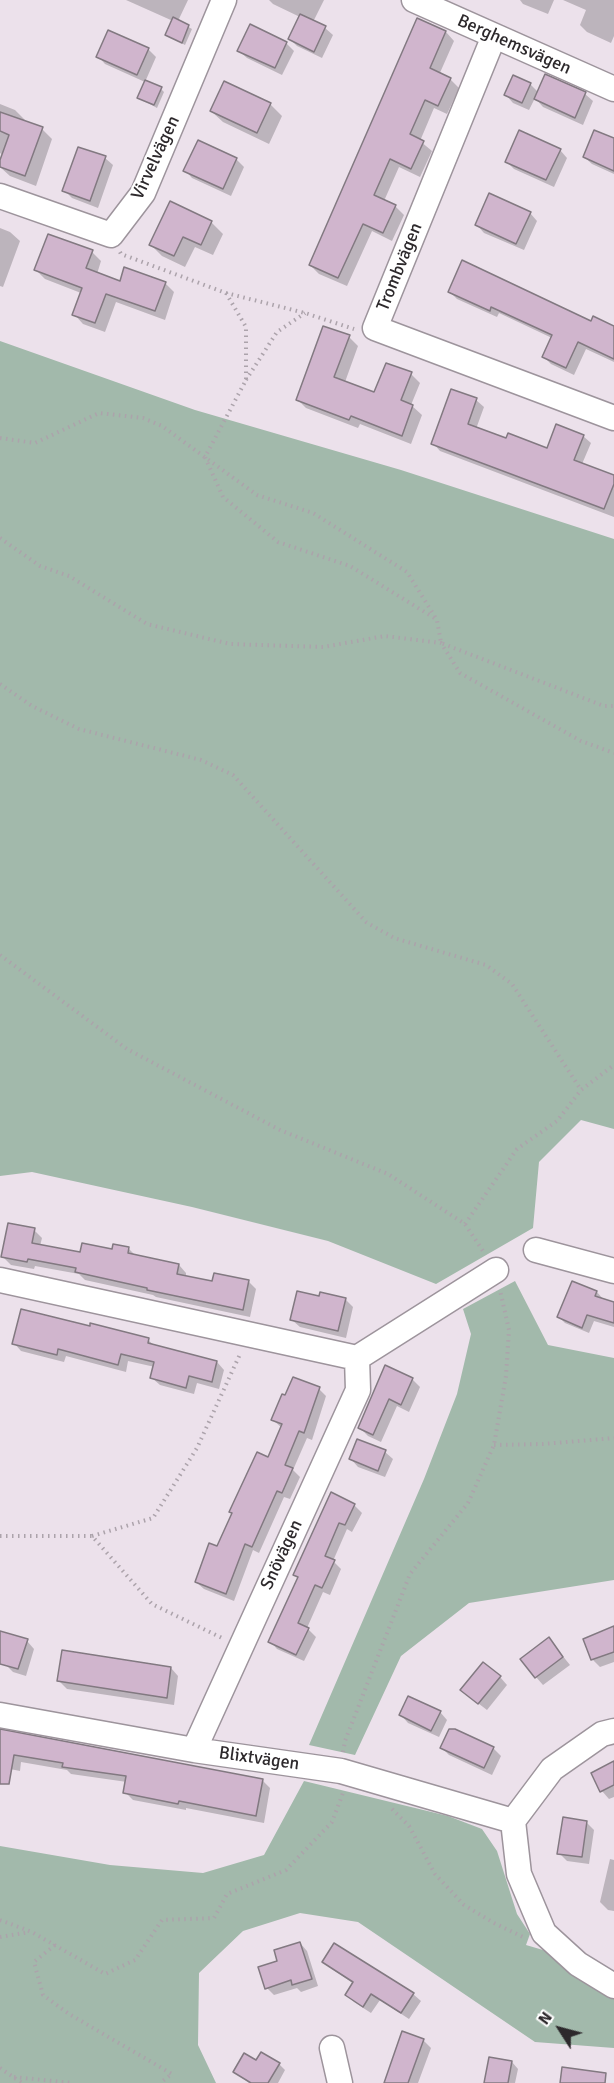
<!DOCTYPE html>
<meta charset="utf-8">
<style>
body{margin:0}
#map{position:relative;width:614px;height:2083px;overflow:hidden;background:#ece1eb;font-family:Signika,sans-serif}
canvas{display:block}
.north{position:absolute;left:530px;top:1999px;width:60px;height:60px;-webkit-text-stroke:4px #fff;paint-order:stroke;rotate:306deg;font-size:16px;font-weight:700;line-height:24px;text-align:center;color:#2d292c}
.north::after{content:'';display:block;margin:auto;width:21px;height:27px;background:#2d292c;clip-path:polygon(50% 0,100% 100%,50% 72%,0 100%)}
</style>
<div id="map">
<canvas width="614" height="2083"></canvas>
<div class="north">N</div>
</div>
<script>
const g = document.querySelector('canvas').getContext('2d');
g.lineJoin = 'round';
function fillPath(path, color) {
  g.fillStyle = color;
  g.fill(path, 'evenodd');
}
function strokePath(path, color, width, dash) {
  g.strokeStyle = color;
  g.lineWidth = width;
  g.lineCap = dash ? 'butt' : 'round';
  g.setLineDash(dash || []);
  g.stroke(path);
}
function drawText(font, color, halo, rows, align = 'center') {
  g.font = font + ' Signika,sans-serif';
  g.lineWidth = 4.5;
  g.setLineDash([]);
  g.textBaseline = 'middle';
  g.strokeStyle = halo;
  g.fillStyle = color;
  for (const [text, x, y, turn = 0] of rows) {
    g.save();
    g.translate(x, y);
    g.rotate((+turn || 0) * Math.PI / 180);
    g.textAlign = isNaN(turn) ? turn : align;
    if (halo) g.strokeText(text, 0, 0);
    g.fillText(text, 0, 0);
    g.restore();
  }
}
fillPath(new Path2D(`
 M0,341L195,410L401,470L614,539V1129L581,1120L539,1162L533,1228L436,1284L328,1241L192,1207L32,1172L0,1176Z
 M515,1281L548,1345L614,1358V1580L469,1603L401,1656L355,1755L309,1745L424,1479L457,1394L471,1334L463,1309Z
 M304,1781L448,1816L482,1829L497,1851L517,1914L530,1934L526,1945L543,1950L614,1994V2048L535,2042L358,1922L300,1913L243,1931L199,1973L198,2045L216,2083H0V1846L110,1865L203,1873L264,1855Z`), '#a2b9ab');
fillPath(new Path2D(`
 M126,0H188L178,21L192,29L185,45L167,35L173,21Z
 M269,0H324L313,22L325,28L333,35L322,58L297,46L290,39L300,17L273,4Z
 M520,0H554L548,14L523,4Z
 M563,0H614V36L611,43L587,32L580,25L586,10Z
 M418,20L446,32L454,41L439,75L450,79L459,88L447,114L434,108L420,141L432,151L420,177L399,167L384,201L395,206L404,215L392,241L372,231L347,286L319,274L310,265Z
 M286,43L294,51L282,75L247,58L239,51Z
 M148,49L156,57L145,82L105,64L98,56Z
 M546,76L585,94L593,101L583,125L543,107L535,98L529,110L513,103L506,95L530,84L538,92Z
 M161,89L164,92L157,108L139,98Z
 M0,104L15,110L25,120L24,123L42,129L52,139L36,186L10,176L0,167L3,155L0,153Z
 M270,104L282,116L269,144L223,122L211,111Z
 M614,140V174L592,164L584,157Z
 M560,150L567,158L554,187L514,169L507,162Z
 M105,158L113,165L98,208L72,198L64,190Z
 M236,159L244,167L231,196L192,178L185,170Z
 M530,213L537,221L524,250L484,233L477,225Z
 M211,222L223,234L213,255L195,247L185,267L162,256L151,245Z
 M0,228L10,232L20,241L3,287L0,286Z
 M92,252L101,261L97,274L121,283H165L174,292L165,320L116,302L105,332L83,324L74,314L81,293L45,279L36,270Z
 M450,292L614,328V362L586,349L574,375L551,364L544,357L552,338L499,313L497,317L457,299Z
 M349,337L358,346L345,382L375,394L411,374L420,383L411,405L422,415L411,444L360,424L358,428L306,408L297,399Z
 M476,400L484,407L476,429L507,440L548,450L583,436L591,443L582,464L614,476V517L440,451L433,443Z
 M34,1230L42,1238L40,1246L81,1254L128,1248L136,1256L179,1265L186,1273V1277L213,1283L248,1281L256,1289L250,1317L156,1297L153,1295L85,1280L79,1274L35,1266L34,1269L11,1265L3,1257Z
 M573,1283L597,1292L603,1299L614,1303V1327L594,1321L589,1333L565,1323L559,1317Z
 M320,1298L345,1299L353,1307L346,1338L300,1327L292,1320Z
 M148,1340L155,1346L217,1362L224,1370L219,1389L197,1383L194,1394L160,1385L152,1378L155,1367L128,1361L126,1372L66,1356L64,1362L21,1351L14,1343Z
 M386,1367L412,1379L420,1387L409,1412L397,1406L381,1442L368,1436L360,1428Z
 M319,1389L326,1396L312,1440L307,1438L293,1470L300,1477L290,1499L284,1497L259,1553L253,1550L234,1601L204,1589L196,1582L269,1459L282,1428L273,1420Z
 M385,1452L393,1459L385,1477L358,1467L351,1459Z
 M354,1505L362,1513L352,1532L347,1529L333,1561L341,1569L330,1595L323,1592L307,1628L316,1637L304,1661L277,1649L270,1641L299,1579L295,1575Z
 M614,1628V1662L600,1667L593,1660L585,1640Z
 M549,1639L570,1665L543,1685L536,1677Z
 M27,1641L34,1649L26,1676L13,1672L5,1664Z
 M171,1668L178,1676L174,1705L67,1689L59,1681Z
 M500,1677L507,1685L487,1710L470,1697Z
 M440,1712L447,1720L439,1737L408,1723L401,1715Z
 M0,1730L263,1781L270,1788L264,1823L186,1808V1810L133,1800L125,1792L127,1782L71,1774L67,1770L21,1762L20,1771L0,1767Z
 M442,1748H493L501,1756L492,1775L449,1755Z
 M614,1763V1797L609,1799L602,1791L593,1774Z
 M586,1822L594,1830L589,1864L567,1861L559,1853Z
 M610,1859L614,1860V1911L608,1910L600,1902Z
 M300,1943L307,1951L318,1986L301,1992L297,1988L274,1995L267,1988L278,1962Z
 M324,1962L413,1994L421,2001L409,2019L380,2000L371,2013L354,2002L347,1995L354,1984L332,1969Z
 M423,2040L431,2048L418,2083H385Z
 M257,2062L279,2064L285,2070L278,2083H249L234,2072Z
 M512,2062L518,2069L515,2083H486Z`), '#0003');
const building = new Path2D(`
 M300,14L326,26L314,52L288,39Z
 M173,17L189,25L182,43L165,35Z
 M417,18L446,31L430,68L451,78L438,106L425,100L410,134L424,141L411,169L390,159L374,195L396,205L383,233L363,224L338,278L309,265Z
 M250,24L287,42L275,68L237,51Z
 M108,30L149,48L137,75L96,57Z
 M545,74L586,92L575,118L534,99Z
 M513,75L531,83L522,103L504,95Z
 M145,80L162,87L154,105L137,98Z
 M224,81L271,103L257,133L210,111Z
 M0,112L43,127L25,176L0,167V160L9,135L0,131Z
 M519,130L561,149L546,180L505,162Z
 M594,130L614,138V171L583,157Z
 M198,140L237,158L223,189L183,171Z
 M78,147L106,156L90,201L62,191Z
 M489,193L531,212L516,244L475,225Z
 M170,201L212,221L201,245L183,237L174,256L149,245Z
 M48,234L93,250L86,268L120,281L124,267L166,282L155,311L106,294L95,323L72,315L82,288L34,270Z
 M462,260L591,321L593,316L614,326V359L578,342L566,368L542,357L552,335L491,307L490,311L448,292Z
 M323,326L350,335L334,377L374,392L386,363L412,372L401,400L413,405L402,436L351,416L349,420L296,400Z
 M451,389L477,398L468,424L506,438L508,433L547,448L556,424L584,435L574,460L614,475V484L604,509L431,444Z
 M8,1223L35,1228L32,1243L80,1252L82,1243L112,1249L113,1244L129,1247L128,1253L179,1264L177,1274L212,1281L214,1273L249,1280L243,1310L147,1290V1288L75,1272L76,1268L28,1259L27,1262L1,1257Z
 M572,1281L597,1291L595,1296L614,1302V1323L587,1315L582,1328L557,1317Z
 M297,1291L319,1296L320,1292L346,1298L338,1331L290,1320Z
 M21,1309L90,1326V1323L149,1338L148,1343L217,1361L212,1382L189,1376L186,1388L150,1378L154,1362L121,1354L118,1365L58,1349L57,1355L12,1344Z
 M385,1365L413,1378L401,1405L389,1399L373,1435L358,1428Z
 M293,1377L320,1387L304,1433L299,1431L285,1465L293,1468L282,1493L277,1491L252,1547L245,1544L226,1594L195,1582L209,1543L217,1546L232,1513L229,1512L257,1452L268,1457L282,1424L271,1420L282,1394L285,1395Z
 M357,1439L386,1450L378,1471L349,1459Z
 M331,1492L355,1504L345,1525L339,1523L325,1556L335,1560L322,1588L315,1585L298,1623L309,1628L296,1655L268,1642L298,1577L293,1575Z
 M614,1626V1652L591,1660L583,1639Z
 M0,1631L28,1639L18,1669L0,1664Z
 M549,1637L563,1657L535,1678L520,1659Z
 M62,1650L171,1667L167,1698L57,1681Z
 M483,1662L501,1676L478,1704L460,1690Z
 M408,1696L441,1711L431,1731L399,1715Z
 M0,1729L263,1779L256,1816L179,1801L178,1804L123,1793L126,1776L62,1767L63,1763L14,1755L9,1784H0Z
 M449,1729H455L494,1747L484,1768L440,1748Z
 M614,1761V1785L600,1792L591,1773Z
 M563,1817L587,1821L582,1857L557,1854Z
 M300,1942L312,1979L292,1985L291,1980L265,1989L258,1967L277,1961L274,1950Z
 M334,1943L414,1993L401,2013L371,1994L363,2007L345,1995L353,1982L322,1962Z
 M402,2031L424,2039L408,2083H384Z
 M261,2052L280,2063L268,2083H251L233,2072L244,2053L256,2060Z
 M489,2057L512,2061L508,2083H484Z
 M562,2067L606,2073L605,2083H560Z`);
fillPath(building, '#d0b5cd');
strokePath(building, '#827981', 1.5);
const minor = new Path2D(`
 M414,0L614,89
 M494,36L375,328L614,418
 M0,196L111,235L143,193L224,0
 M536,1250L614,1271
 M0,1280L357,1358L358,1390L194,1750
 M357,1358L496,1270
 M0,1715L194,1750L341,1771L513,1821
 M513,1821L519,1874L544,1933L578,1964L614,1986
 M513,1821L552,1769L602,1734L614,1731
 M332,2048L340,2083`);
strokePath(minor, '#9d949c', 27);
strokePath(new Path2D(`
 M120,252L121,254L226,293L305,313L354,329
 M226,293L246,327V380L205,457L223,497L278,542L350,566L436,619
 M246,380L277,332L305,313
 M0,438L35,443L99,413L143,418L162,426L257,495L313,513L407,572L437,620L441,643L604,706H614
 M0,538L40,566L69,576L147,624L230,644L323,647L385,636L441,643L460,673L581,741L614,753
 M0,684L32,706L79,729L201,760L233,775L366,922L394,938L486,965L512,984L581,1090
 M0,955L127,1049L280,1130L388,1174L465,1224L485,1254
 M465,1224L517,1149L557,1121L581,1090L614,1065
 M494,1445L543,1444L614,1438
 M0,1536H92L152,1604L222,1638
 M92,1536L153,1518L197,1448L241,1352
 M343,1752L345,1741L410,1574L468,1503L494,1445L506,1376L509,1330L500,1290
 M392,1809L409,1826L435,1874L464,1905L494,1923L523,1937
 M0,1920L32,1932L105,1974L135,1960L162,1920L214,1918L227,1894L286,1870L332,1822L343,1793
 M0,1937L29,1932
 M55,1945L34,1962L43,1995L69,2014L172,2074L160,2083
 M0,2068L22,2083
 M14,2077L72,2083`), '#aca3ab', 4, [1.5, 4.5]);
strokePath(minor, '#fff', 24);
drawText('18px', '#2d292c', '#fff', [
 ["Berghemsvägen",514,45,24],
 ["Virvelvägen",156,158,-65],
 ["Trombvägen",400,267,-68],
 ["Snövägen",282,1555,-65],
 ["Blixtvägen",259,1759,8]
]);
</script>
